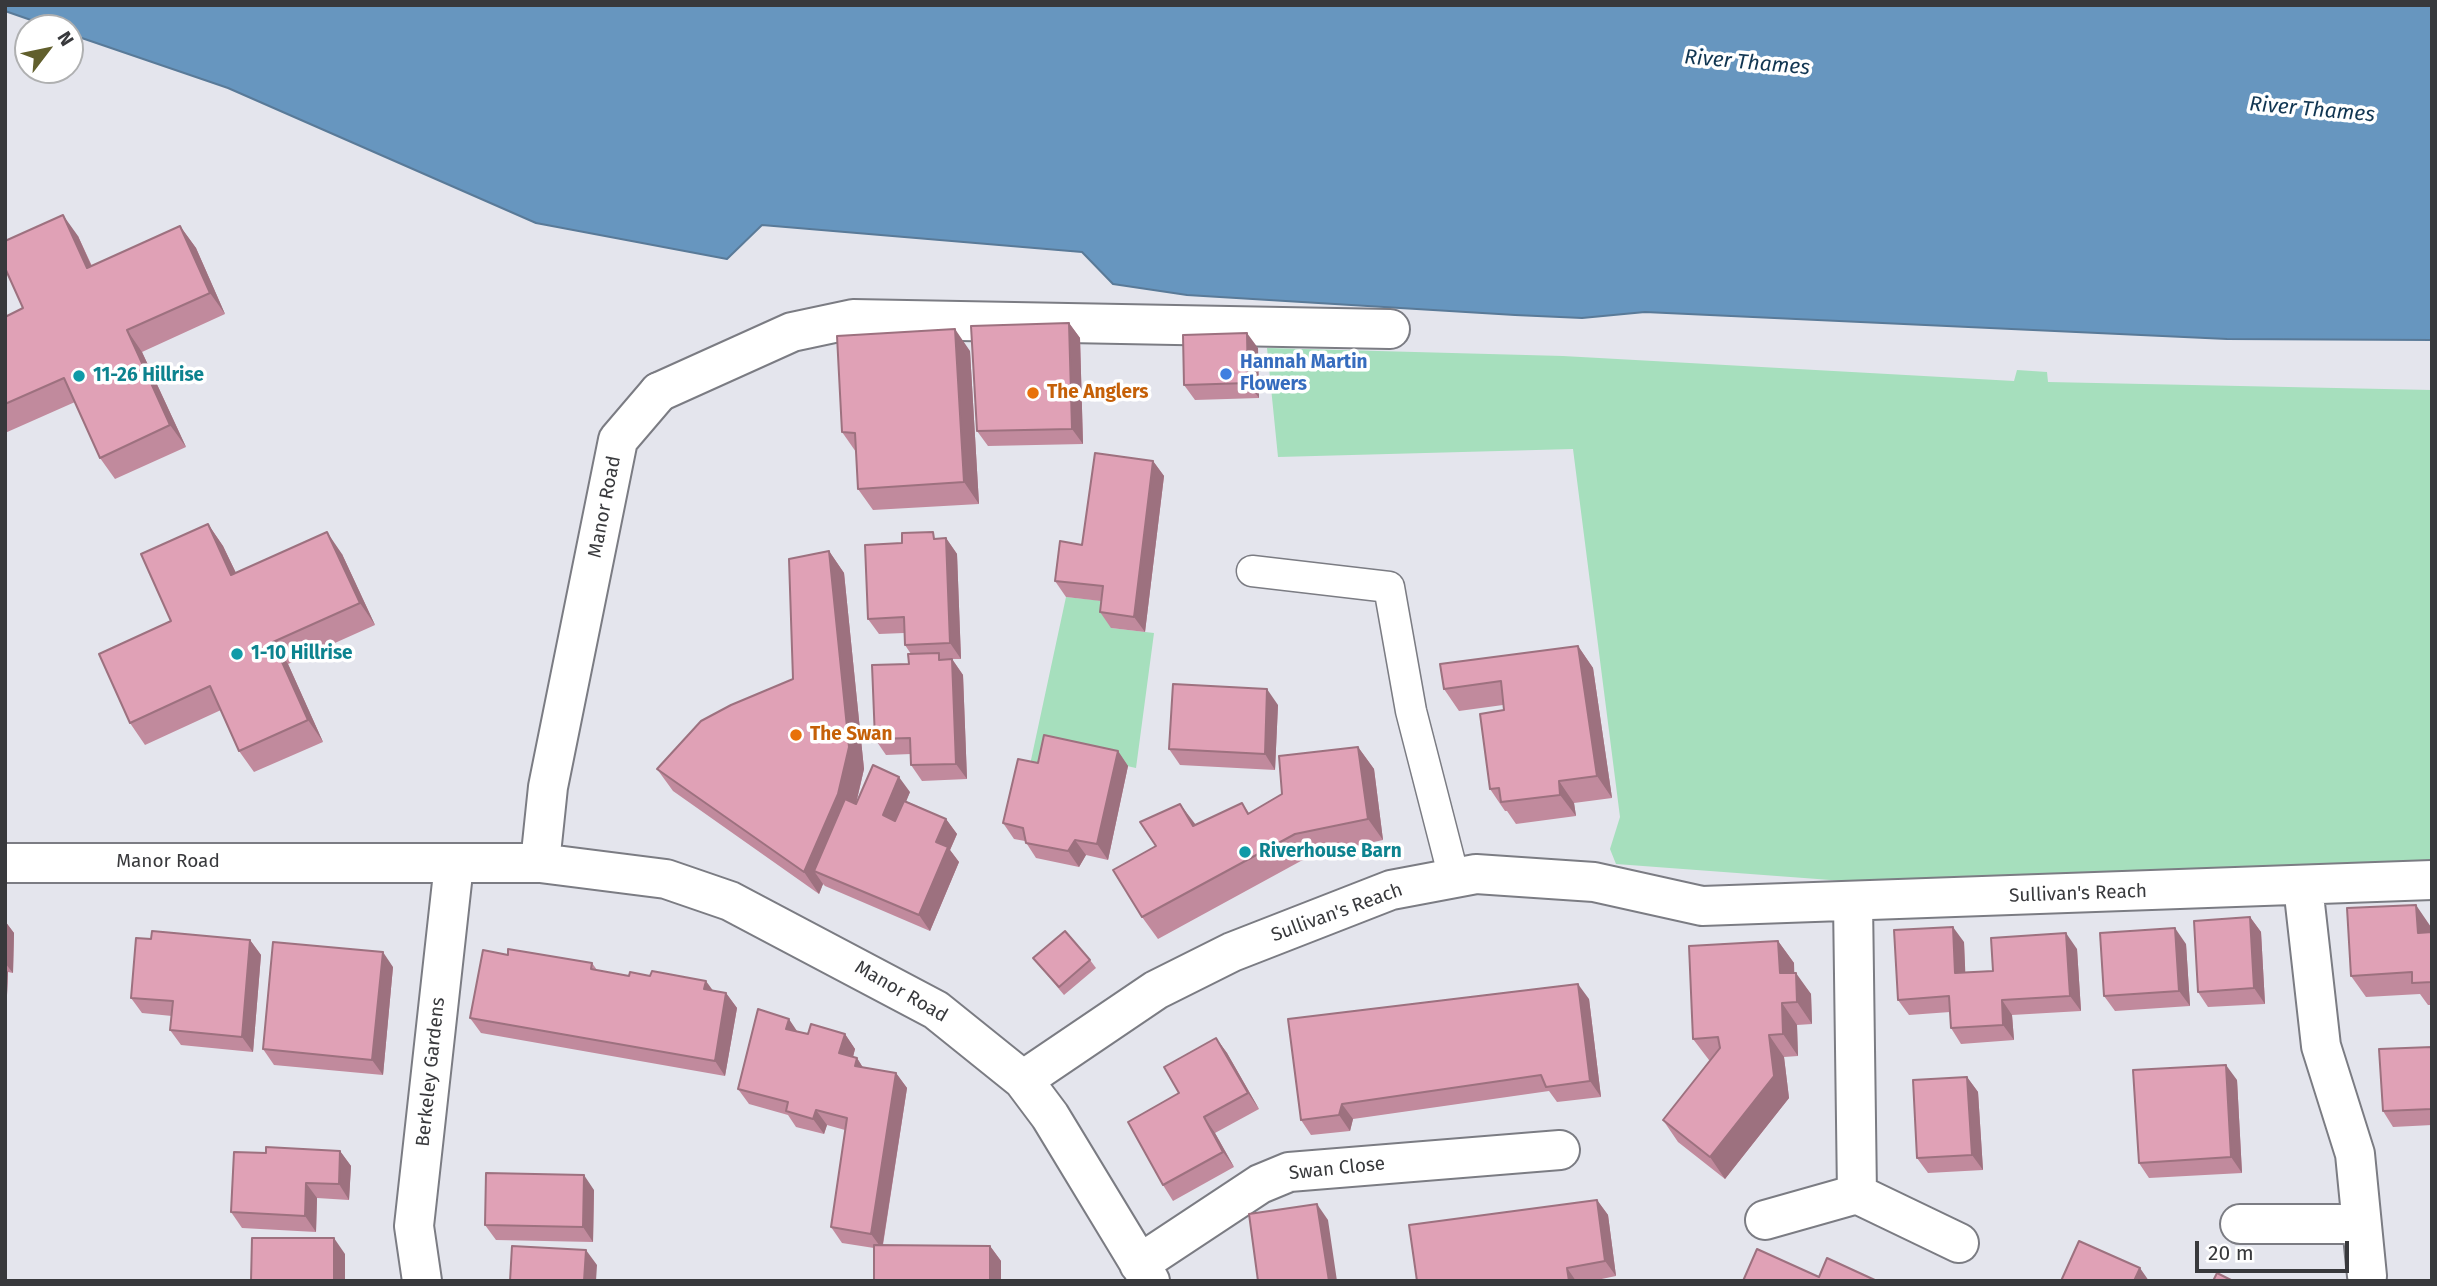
<!DOCTYPE html>
<style>
body{margin:0}
#map{position:relative;width:2437px;height:1286px;overflow:hidden;background:#e4e5ed;font-family:"Fira Sans",sans-serif}
canvas{display:block}
.frame{position:absolute;inset:0;border:7px solid #38393c;pointer-events:none}
.north{position:absolute;left:14px;top:14px;width:70px;height:70px;box-sizing:border-box;background:#fff;border:2px solid #afb0b1;border-radius:50%;rotate:58deg;font-size:19px;font-weight:700;line-height:28px;text-align:center;color:#38393c}
.north::after{content:'';display:block;margin:auto;width:24px;height:32px;background:#615f2c;clip-path:polygon(50% 0,100% 100%,50% 72%,0 100%)}
.scale{position:absolute;left:2195px;top:1241px;width:154px;height:32px;box-sizing:border-box;border:4px solid #38393c;border-top:0;padding-left:9px;font-size:21px;line-height:24px;white-space:nowrap;color:#38393c;-webkit-text-stroke:5px #fff;paint-order:stroke}
</style>
<div id="map">
<canvas width="2437" height="1286"></canvas>
<div class="frame"></div>
<div class="north">N</div>
<div class="scale">20 m</div>
</div>
<script>
const g = document.querySelector('canvas').getContext('2d');
g.lineJoin = 'round';
function fillPath(path, color) {
  g.fillStyle = color;
  g.fill(path, 'evenodd');
}
function strokePath(path, color, width, dash) {
  g.strokeStyle = color;
  g.lineWidth = width;
  g.lineCap = dash ? 'butt' : 'round';
  g.setLineDash(dash || []);
  g.stroke(path);
}
function drawText(font, color, halo, rows, align = 'center') {
  g.font = font + ' "Fira Sans",sans-serif';
  g.lineWidth = 7;
  g.setLineDash([]);
  g.textBaseline = 'middle';
  g.strokeStyle = halo;
  g.fillStyle = color;
  for (const [text, x, y, turn = 0] of rows) {
    g.save();
    g.translate(x, y);
    g.rotate((+turn || 0) * Math.PI / 180);
    g.textAlign = isNaN(turn) ? turn : align;
    if (halo) g.strokeText(text, 0, 0);
    g.fillText(text, 0, 0);
    g.restore();
  }
}
fillPath(new Path2D(`
 M1267,348L1563,356L2014,381L2017,370L2047,372L2048,382L2432,390V867L1871,883L1616,864L1610,849L1620,817L1573,449L1278,457Z
 M1066,597L1114,602L1111,628L1154,633L1136,768L1055,750L1028,774Z`), '#a6dfbd');
const water = new Path2D(`
 M5,5H2432V340L2227,339L1645,312L1582,318L1515,315L1187,295L1113,284L1082,252L762,225L727,259L536,223L228,88L70,34V28H54L5,11Z`);
fillPath(water, '#6796bf');
strokePath(water, '#597a98', 2);
const service = new Path2D(`
 M1252,571L1389,587L1411,711L1454,878`);
const pedestrian = new Path2D(`
 M659,392L792,332L853,319L1390,329`);
const minor = new Path2D(`
 M5,863H540L666,879L730,901L936,1010L1023,1080L1050,1116L1150,1281
 M540,863L548,787L618,440L659,392
 M2303,886L2321,1046L2355,1154L2367,1276
 M1853,902L1857,1194
 M1023,1080L1156,990L1232,952L1391,890L1476,874L1594,882L1702,906L2432,880
 M1765,1220L1857,1194L1959,1243
 M2240,1224H2362
 M1139,1264L1260,1184L1289,1172L1560,1150
 M422,1281L414,1226L454,864`);
strokePath(service, '#7b7c83', 33);
strokePath(pedestrian, '#7b7c83', 42);
strokePath(minor, '#7b7c83', 42);
strokePath(service, '#fff', 30);
strokePath(pedestrian, '#fff', 38);
strokePath(minor, '#fff', 38);
fillPath(new Path2D(`
 M180,226L196,248L225,314L142,352L186,447L115,479L100,458L75,402L5,433V317L23,308L78,236L92,266Z
 M1069,323L1080,338L1083,444L988,446L977,431Z
 M1258,348L1259,398L1195,400L1184,385Z
 M970,351L979,504L873,510L858,489L856,452L842,432Z
 M1153,461L1164,476L1145,632L1111,628L1100,612L1101,601L1066,597L1055,581Z
 M208,524L223,546L236,573L342,554L375,625L288,664L323,742L254,772L239,751L221,710L145,745L130,723L171,621Z
 M938,538H946L957,554L961,659H944H952L963,675L967,779L922,781L911,765V754L886,755L875,739L909,664L911,654L905,645L904,633L879,634L868,619L902,543Z
 M829,551L844,573L864,769L856,804L910,792L906,801L946,819L957,834L950,850L959,862L930,931L825,886L823,884L819,894L673,791L657,769L793,679Z
 M1578,646L1593,668L1612,798L1574,803L1576,816L1516,824L1507,811H1505L1490,789L1504,710L1503,705L1459,711L1444,689Z
 M1278,705L1275,770L1180,765L1169,749Z
 M1358,747L1374,769L1383,840L1310,856L1158,939L1142,917L1195,825L1242,803L1249,813L1282,794Z
 M1118,751L1128,766L1108,860L1086,855L1079,867L1036,858L1025,841L1014,839L1003,823L1038,763Z
 M2250,917L2261,932L2265,1004L2208,1007L2198,992Z
 M5,921L14,933L13,973L8,972L7,995H5Z
 M2431,927L2432,1005H2428L2420,994L2366,997L2351,976Z
 M151,939L250,940L261,955L253,1052L181,1045L170,1030L172,1016L142,1013L131,998Z
 M1778,941L1794,963V973L1811,994L1812,1024L1797,1025L1798,1056L1784,1057L1789,1098L1725,1179L1678,1142L1663,1120L1710,1060H1709L1693,1039Z
 M1964,942L1965,972L1993,971L2077,949L2081,1011L2012,1015L2014,1040L1961,1044L1951,1028L1950,1012L1909,1015L1898,1000Z
 M2186,944L2190,1006L2115,1011L2104,996Z
 M508,955L592,963L597,970L726,993L737,1008L725,1076L481,1033L470,1018Z
 M1033,958L1090,960L1096,968L1064,995Z
 M393,967L383,1075L274,1065L263,1049Z
 M1589,999L1601,1097L1557,1102L1549,1091L1353,1119L1350,1131L1311,1135L1301,1120Z
 M798,1032L808,1034H845L855,1049L853,1057L857,1058L863,1068L896,1073L907,1088L883,1245L990,1246L1001,1261L874,1248L842,1243L831,1227L845,1130L827,1125L824,1134L796,1127L788,1115L749,1104L738,1089Z
 M1216,1038L1227,1053L1259,1109L1215,1133L1234,1167L1173,1201L1163,1185L1179,1093Z
 M2432,1047V1125L2393,1127L2383,1111Z
 M1967,1077L1978,1092L1983,1170L1928,1173L1917,1158Z
 M2237,1080L2242,1173L2149,1178L2139,1163Z
 M340,1151L351,1166L349,1200L317,1198L316,1232L242,1228L231,1212L266,1153Z
 M594,1190L593,1242L496,1240L485,1225Z
 M1597,1200L1608,1215L1616,1276L1592,1281H1417Z`), '#c18a9d');
fillPath(new Path2D(`
 M63,215L78,236L102,290L87,268Z
 M180,226L196,248L225,314L210,293Z
 M1069,323L1080,338L1083,444L1072,429Z
 M955,329L970,351L979,504L964,482Z
 M127,330L142,352L186,447L170,425Z
 M1247,333L1258,348L1259,398L1248,383Z
 M1153,461L1164,476L1145,632L1134,617Z
 M208,524L223,546L247,596L231,575Z
 M327,532L342,554L375,625L360,603Z
 M946,538L957,554L961,659L950,643Z
 M829,551L844,573L864,769L853,816L814,871L823,884L819,894L804,872Z
 M273,642L288,664L323,742L308,720Z
 M1578,646L1593,668L1612,798L1597,776Z
 M952,659L963,675L967,779L956,764Z
 M1267,689L1278,705L1275,770L1265,754Z
 M1358,747L1374,769L1383,840L1368,819Z
 M1118,751L1128,766L1108,860L1097,844Z
 M899,777L910,792L894,831L883,815Z
 M1559,781L1574,803L1576,816L1560,795Z
 M1180,804L1196,825L1193,826Z
 M946,819L957,834L950,850L959,862L930,931L919,915L936,842Z
 M1075,840L1086,855L1079,867L1068,851Z
 M2416,905L2431,927L2432,935L2418,933Z
 M2250,917L2261,932L2265,1004L2254,988Z
 M5,921L14,933L13,973L5,963Z
 M1953,927L1964,942L1966,988L1955,973Z
 M2175,928L2186,944L2190,1006L2179,991Z
 M2066,933L2077,949L2081,1011L2070,996Z
 M250,940L261,955L253,1052L242,1037Z
 M1778,941L1794,963L1795,995L1780,973Z
 M383,952L393,967L383,1075L372,1060Z
 M5,968L8,972L7,995L5,992Z
 M1796,973L1811,994L1812,1024L1797,1002Z
 M706,981L717,996L704,989Z
 M1578,984L1589,999L1601,1097L1590,1081Z
 M726,993L737,1008L725,1076L715,1061Z
 M2002,1000L2012,1015L2014,1040L2003,1025Z
 M1782,1003L1797,1025L1798,1056L1783,1034Z
 M789,1019L799,1034L786,1029Z
 M845,1034L855,1049L850,1068L839,1053Z
 M1769,1035L1784,1057L1789,1098L1725,1179L1710,1157Z
 M1216,1038L1227,1053L1259,1109L1248,1093Z
 M857,1058L867,1074L855,1066Z
 M2226,1065L2237,1080L2242,1173L2231,1157Z
 M896,1073L907,1088L882,1249L871,1234Z
 M1967,1077L1978,1092L1983,1170L1972,1155Z
 M1342,1104L1353,1119L1350,1131L1339,1115Z
 M816,1110L827,1125L824,1134L813,1119Z
 M1204,1117L1215,1133L1234,1167L1223,1152Z
 M340,1151L351,1166L349,1200L339,1184Z
 M584,1175L594,1190L593,1242L583,1227Z
 M306,1183L317,1198L316,1232L305,1216Z
 M1597,1200L1608,1215L1616,1276L1605,1261Z
 M1317,1204L1328,1220L1337,1281H1329Z
 M334,1238L345,1254V1281H334Z
 M990,1246L1001,1261V1281H990Z
 M586,1250L597,1265L596,1281H584Z
 M1567,1268L1576,1281H1569Z
 M2140,1268L2149,1281H2134Z`), '#9d717f');
const building = new Path2D(`
 M63,215L87,268L180,226L210,293L127,330L170,425L100,458L64,378L5,404V317L23,308L5,268V241Z
 M1069,323L1072,429L977,431L971,326Z
 M955,329L964,482L858,489L855,433L842,432L837,336Z
 M1247,333L1248,383L1184,385L1183,335Z
 M1095,453L1153,461L1134,617L1100,612L1103,586L1055,581L1060,541L1082,545Z
 M208,524L231,575L327,532L360,603L273,642L308,720L239,751L210,686L130,723L99,654L171,621L141,554Z
 M933,532L934,539L946,538L950,643L905,645L904,617L868,619L865,545L902,543V533Z
 M829,551L849,747L838,794L804,872L657,769L701,721L731,705L793,679L789,559Z
 M1578,646L1597,776L1559,781L1560,795L1501,802L1499,788L1490,789L1480,714L1504,710L1501,681L1444,689L1440,664Z
 M939,653V660L952,659L956,764L911,765L910,738L875,739L872,665L909,664L908,654Z
 M1173,684L1267,689L1265,754L1169,749Z
 M1044,735L1118,751L1097,844L1075,840L1068,851L1026,843L1023,828L1003,823L1018,759L1038,763Z
 M1358,747L1368,819L1295,834L1142,917L1113,870L1156,846L1140,822L1180,804L1193,826L1242,803L1248,814L1282,794L1279,756Z
 M873,765L899,777L883,815L895,821L904,801L946,819L936,842L948,847L919,915L814,871L845,799L856,804Z
 M2416,905L2418,933L2432,932V982L2412,983V972L2351,976L2347,908Z
 M2250,917L2254,988L2198,992L2194,921Z
 M1953,927L1955,973L1993,971L1991,938L2066,933L2070,996L2002,1000L2003,1025L1951,1028L1949,996L1898,1000L1894,930Z
 M2175,928L2179,991L2104,996L2100,933Z
 M152,931L250,940L242,1037L170,1030L173,1001L131,998L136,938L151,939Z
 M1065,931L1090,960L1059,987L1033,958Z
 M1778,941L1780,973H1796L1797,1002L1782,1003L1783,1034L1769,1035L1774,1076L1710,1157L1663,1120L1720,1048L1718,1037L1693,1039L1689,946Z
 M273,942L383,952L372,1060L263,1049Z
 M508,949L592,963L591,969L629,976L630,972L650,976L652,971L706,981L704,989L726,993L715,1061L470,1018L483,950L508,955Z
 M1578,984L1590,1081L1546,1087L1541,1075L1342,1104L1339,1115L1301,1120L1288,1019Z
 M758,1009L789,1019L786,1029L808,1034L811,1024L845,1034L839,1053L857,1058L855,1066L896,1073L871,1234L831,1227L847,1118L816,1110L813,1119L786,1111L788,1102L738,1089Z
 M1216,1038L1248,1093L1204,1117L1223,1152L1163,1185L1128,1122L1179,1093L1164,1067Z
 M2432,1047V1109L2383,1111L2379,1049Z
 M2226,1065L2231,1157L2139,1163L2133,1070Z
 M1967,1077L1972,1155L1917,1158L1913,1080Z
 M266,1147L340,1151L339,1184L306,1183L305,1216L231,1212L234,1152L266,1153Z
 M486,1173L584,1175L583,1227L485,1225Z
 M1597,1200L1605,1261L1567,1268L1569,1281H1417L1409,1225Z
 M1317,1204L1329,1281H1258L1249,1214Z
 M252,1238H334V1281H251Z
 M2079,1241L2140,1268L2134,1281H2061Z
 M874,1245L990,1246V1281H874Z
 M512,1246L586,1250L584,1281H510Z
 M1757,1249L1819,1277L1827,1258L1877,1281H1743Z
 M2217,1273L2233,1281H2213Z`);
fillPath(building, '#e0a1b6');
strokePath(building, '#9d717f', 2);
for (const [x, y, r, color] of [
 [1226,374,7,"#3f7fe0"],
 [79,376,7,"#0f9aa8"],
 [1033,393,7,"#e8710a"],
 [237,654,7,"#0f9aa8"],
 [796,735,7,"#e8710a"],
 [1245,852,7,"#0f9aa8"]
]) {
  const dot = new Path2D();
  dot.arc(x, y, r, 0, 2 * Math.PI);
  g.fillStyle = color;
  g.fill(dot);
  strokePath(dot, '#fff', 2.5);
}
drawText('bold 19px', '#366cbe', '#fff', [
 ["Hannah Martin",1240,363],
 ["Flowers",1240,385]
], 'left');
drawText('bold 19px', '#0d838f', '#fff', [
 ["11-26 Hillrise",93,376],
 ["1-10 Hillrise",251,654],
 ["Riverhouse Barn",1259,852]
], 'left');
drawText('bold 19px', '#c56008', '#fff', [
 ["The Anglers",1047,393],
 ["The Swan",810,735]
], 'left');
drawText('19px', '#38393c', '#fff', [
 ["Manor Road",605,507,-79],
 ["Manor Road",168,862],
 ["Sullivan's Reach",2078,894,-2],
 ["Sullivan's Reach",1337,913,-20],
 ["Manor Road",901,992,30],
 ["Berkeley Gardens",431,1072,-84],
 ["Swan Close",1337,1169,-6]
]);
drawText('italic 21px', '#113652', '#fff', [
 ["River Thames",1747,63,5],
 ["River Thames",2312,110,5]
]);
</script>
